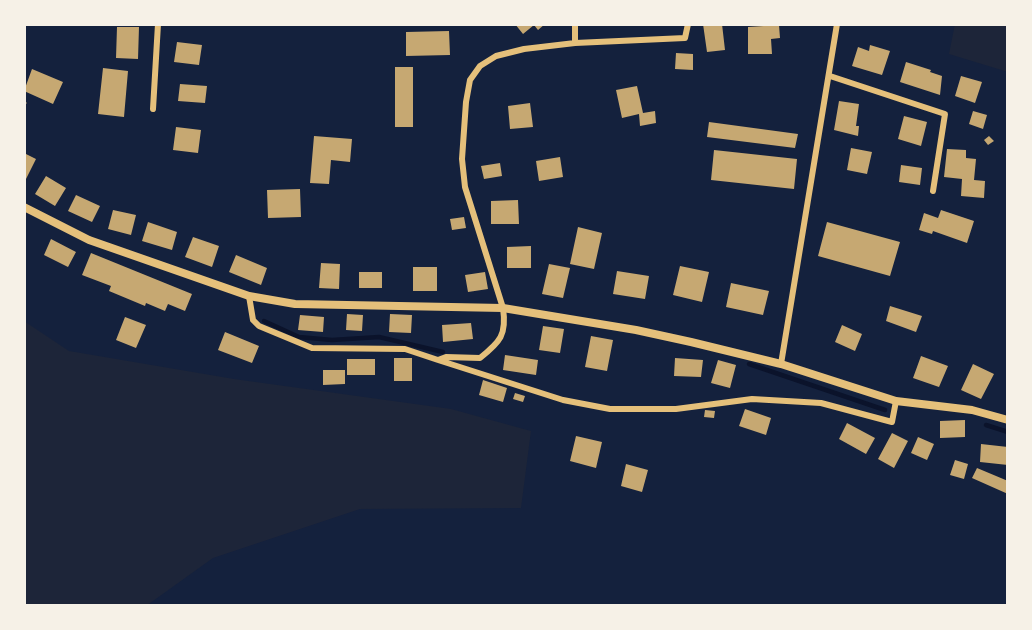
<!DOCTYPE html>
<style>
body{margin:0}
#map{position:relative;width:1032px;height:630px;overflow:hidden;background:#14213d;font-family:"PT Sans",sans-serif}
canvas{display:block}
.frame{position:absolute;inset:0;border:26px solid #f6f1e7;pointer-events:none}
</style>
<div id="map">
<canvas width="1032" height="630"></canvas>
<div class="frame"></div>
</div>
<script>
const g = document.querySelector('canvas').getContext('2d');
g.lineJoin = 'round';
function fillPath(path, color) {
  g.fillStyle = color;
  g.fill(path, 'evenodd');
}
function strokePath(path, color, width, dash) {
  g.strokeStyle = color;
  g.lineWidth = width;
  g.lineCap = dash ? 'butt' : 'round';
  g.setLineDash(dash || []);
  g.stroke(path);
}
fillPath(new Path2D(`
 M955,24H1008V72L949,54Z
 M24,321L69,351L234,379L451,409L531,431L521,508L360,509L213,558L146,606H24Z`), '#1d2539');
strokePath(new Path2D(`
 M264,321L299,337L332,340L379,337L443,352
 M749,364L885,410
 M986,425L1008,432`), '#0b132b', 4.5);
fillPath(new Path2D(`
 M515,24H545L538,30L534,25L523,34Z
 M703,24H722L725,50L707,52Z
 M779,25L780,38L771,39L772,54H748V27Z
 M117,27H139L138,59L116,58Z
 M449,31L450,55L406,56V32Z
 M177,42L202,45L199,65L174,62Z
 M870,45L890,51L882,75L852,66L858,47L869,51Z
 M676,53L693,54V70L675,69Z
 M906,62L931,70L930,72L942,76L940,95L900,82Z
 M395,67H413V127H395Z
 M103,68L128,71L124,117L98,114Z
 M32,69L63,82L53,104L24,91Z
 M961,76L982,82L975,103L955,96Z
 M180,84L207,86L205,103L178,101Z
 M637,86L643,113L655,111L656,123L640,126L639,114L622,118L616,90Z
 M839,101L859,104L856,126H859L858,136L834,130Z
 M530,103L533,127L510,129L508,106Z
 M973,111L987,115L983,129L969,124Z
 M904,116L927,122L921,146L898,139Z
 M709,122L798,134L795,148L707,137Z
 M176,127L201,130L198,153L173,150Z
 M314,136L352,139L350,162L331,160L329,184L310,183Z
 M989,136L994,141L988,145L984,140Z
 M851,148L872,152L867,174L847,170Z
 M947,149L966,150V158L976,159L974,180L985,181L984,198L961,196L962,179L944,177Z
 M714,150L797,159L794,189L711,180Z
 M24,153L36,159L24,183Z
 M560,157L563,177L539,181L536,161Z
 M500,163L502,176L484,179L481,166Z
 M901,165L922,168L920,185L899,182Z
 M46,176L66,188L55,206L35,194Z
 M300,189L301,217L268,218L267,190Z
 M76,195L100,206L92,222L68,211Z
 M518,200L519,224H491V201Z
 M113,210L136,215L131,235L108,229Z
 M941,210L974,221L967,243L933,231L932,234L919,230L924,213L938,218Z
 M464,217L466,228L452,230L450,219Z
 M148,222L177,232L172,250L142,241Z
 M827,222L900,242L890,276L818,256Z
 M578,227L602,233L594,269L570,264Z
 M193,237L219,246L212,267L185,257Z
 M51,239L76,252L68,267L44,255Z
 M531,246V268H507V247Z
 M91,253L192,294L185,311L168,304L165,311L146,303L145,306L109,291L111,286L82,275Z
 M236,255L267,268L261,285L229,272Z
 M321,263L340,264L339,289L319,288Z
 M549,264L570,268L563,298L542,294Z
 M680,266L709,272L702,302L673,295Z
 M413,267H437V291H413Z
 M617,271L649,276L645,299L613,294Z
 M359,272H382V288H359Z
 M485,272L488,289L468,292L465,275Z
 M731,283L769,291L763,315L726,307Z
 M890,306L922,316L916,332L886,321Z
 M347,314L363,315L362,331L346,330Z
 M390,314L412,315L411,333L389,332Z
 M300,315L324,317L323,332L298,330Z
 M125,317L146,325L136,348L116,340Z
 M471,323L473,339L443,342L442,325Z
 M842,325L862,334L855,351L835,342Z
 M543,326L564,329L560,353L539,350Z
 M225,332L259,346L252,363L218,350Z
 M591,336L613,340L607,371L585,367Z
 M505,355L538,360L536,375L503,370Z
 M921,356L948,366L939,387L913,378Z
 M394,358H412V381H394Z
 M675,358L703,360L701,377L674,376Z
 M347,359H375V375H347Z
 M718,360L736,365L730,388L711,383Z
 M973,364L994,374L981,399L961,390Z
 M323,370H345V384L323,385Z
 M483,380L507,388L503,402L479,395Z
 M515,393L525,396L523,402L513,399Z
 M745,409L771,418L766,435L739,426Z
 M705,410L715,411L714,418L704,417Z
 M965,420V437L940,438V421Z
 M847,423L875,438L866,454L839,439Z
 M892,433L908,441L894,468L878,459Z
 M576,436L602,442L596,468L570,461Z
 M918,437L934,444L927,460L911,453Z
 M981,444L1008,447V465L980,462Z
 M955,460L968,464L964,479L950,475Z
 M626,464L648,470L642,492L621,486Z
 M977,468L1008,481V494L972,478Z`), '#c6a872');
strokePath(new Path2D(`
 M24,102L25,103`), '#e5c07b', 3);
strokePath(new Path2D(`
 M575,24V43
 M830,76L945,114L933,191
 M153,109L158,24
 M249,296L253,320L259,326L312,348L405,349L438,360L446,357L480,358C500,342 507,335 503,308L465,187L462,159L466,102L470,80L480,66L496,56L524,49L575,43L685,38L688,24
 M438,360L563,400L610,409H676L752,399L821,403L892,422L896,401
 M781,364L837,24`), '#e5c07b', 6);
strokePath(new Path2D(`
 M24,207L89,240L249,296L295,304L503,308L636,330L691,342L781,364L896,401L972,410L1008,420`), '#e5c07b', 8);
</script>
